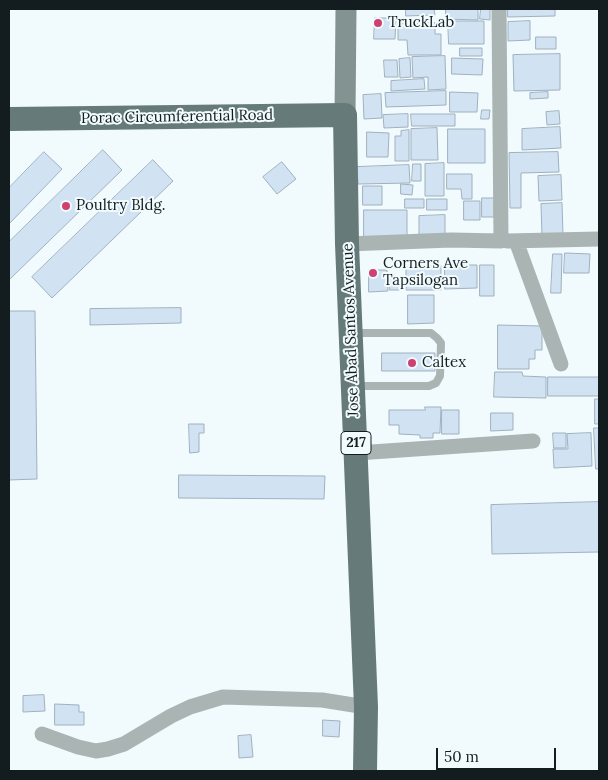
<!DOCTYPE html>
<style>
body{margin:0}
#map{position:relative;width:608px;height:780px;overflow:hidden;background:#f1fbfe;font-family:Lora,serif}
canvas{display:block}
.frame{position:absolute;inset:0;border:10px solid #131d1f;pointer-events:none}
.scale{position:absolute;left:436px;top:748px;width:120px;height:22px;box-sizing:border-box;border:2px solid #131d1f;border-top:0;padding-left:6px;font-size:15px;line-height:18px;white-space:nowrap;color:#131d1f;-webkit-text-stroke:4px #f1fbfe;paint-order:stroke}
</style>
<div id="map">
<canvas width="608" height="780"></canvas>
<div class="frame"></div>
<div class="scale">50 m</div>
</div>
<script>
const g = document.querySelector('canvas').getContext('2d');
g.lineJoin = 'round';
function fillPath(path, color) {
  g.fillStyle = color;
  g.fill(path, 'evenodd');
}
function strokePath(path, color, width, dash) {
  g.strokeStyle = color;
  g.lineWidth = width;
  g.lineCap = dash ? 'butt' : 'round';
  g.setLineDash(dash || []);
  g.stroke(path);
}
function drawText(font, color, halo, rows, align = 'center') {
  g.font = font + ' Lora,serif';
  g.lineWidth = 4;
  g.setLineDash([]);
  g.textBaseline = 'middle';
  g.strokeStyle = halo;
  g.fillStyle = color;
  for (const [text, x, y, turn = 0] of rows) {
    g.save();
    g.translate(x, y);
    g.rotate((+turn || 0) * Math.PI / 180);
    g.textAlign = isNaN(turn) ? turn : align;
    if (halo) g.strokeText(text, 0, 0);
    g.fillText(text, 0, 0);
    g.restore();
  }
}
const building = new Path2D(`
 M406,9H434L435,15L406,16Z
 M446,9H478V20L446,19Z
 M481,9H490V20L480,19Z
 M508,9H555V16L508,17Z
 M375,18H396L395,39H374Z
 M448,21H484V44H449Z
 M530,21V40L508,41V22Z
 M435,23V34H441V55H408L407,40H398V24Z
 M536,37H556V49H536Z
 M460,48H482V56H460Z
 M560,54V90L514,91L513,55Z
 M445,56L446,89L428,90V77L413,78L412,57Z
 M410,58L411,77L400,78L399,59Z
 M452,58L483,59L482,75L452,74Z
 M384,60H397L398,77H385Z
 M424,79L425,89L391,91V81Z
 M446,91V105L386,107L385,93Z
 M450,92L478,93L477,112H450Z
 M548,92V98L530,99V93Z
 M381,94L382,118L364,119L363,95Z
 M482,110H490L489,119H481Z
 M559,111L560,124L547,125L546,112Z
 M408,114V127L384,128L383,115Z
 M411,114H455V126H412Z
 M560,127L561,148L522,150V129Z
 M437,128L438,160H411V129Z
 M448,129H485V163H448Z
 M409,130V161H395V136H401V131Z
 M367,132L389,133L388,157H367Z
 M103,150L122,170L9,280V242Z
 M44,152L62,169L9,224V188Z
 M558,152L559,172L521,173V208H510L509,153Z
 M153,160L173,181L52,298L32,277Z
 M282,162L296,179L277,194L263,177Z
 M444,163V196H425V164Z
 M413,164H421V181H412Z
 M409,165L410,183L358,184L357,167Z
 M447,174H472V199H462L461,189H447Z
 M561,175L562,200L539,201L538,176Z
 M401,184L413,185L412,195L401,194Z
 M363,186H382V205H363Z
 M482,198H494V217H482Z
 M405,199H424V208H405Z
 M427,199H447V210H427Z
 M464,201H480V220H464Z
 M562,203L563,235L542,236L541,204Z
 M364,210H407V237L364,238Z
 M445,215V236H419V216Z
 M565,253L590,254L589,273H564Z
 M553,254H562L561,293H551Z
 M445,265H477V288L445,289Z
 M480,265H494V296H480Z
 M441,266V290H406V267Z
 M369,270H387L388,291L369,292Z
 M390,277H403V290H390Z
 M408,295H434V323L408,324Z
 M181,308V323L90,325V309Z
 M9,311H35L37,479L9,480Z
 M498,325L542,326V350H535V359H529V369H498Z
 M382,353H435V371H382Z
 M495,372H522L523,376L546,377V398L494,397Z
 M548,377H599V396H548Z
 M595,399H599V424H595Z
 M425,407H441L440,433H433V438H420V435L399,434V425H389V410H425Z
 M442,410H459V434H442Z
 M491,413H513V430L491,431Z
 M189,424H204V433H199V452L190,453Z
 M594,428H599V469H596Z
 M553,433H566V448H554Z
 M591,433L592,466L554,468L553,449H568L567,434Z
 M179,475L325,476L324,499L179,498Z
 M599,502V552L492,554L491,505Z
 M44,695L45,711L23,712V696Z
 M55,704L79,705V712H84V725H55Z
 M323,720L340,721L339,737L323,736Z
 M251,735L253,757L239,758L238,736Z`);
fillPath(building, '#d1e2f2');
strokePath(building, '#a0b0bf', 1);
strokePath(new Path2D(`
 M353,333H431L437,338L441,343L440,376L436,383L429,386H357`), '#a9b4b3', 8);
strokePath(new Path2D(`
 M507,241L599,239
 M516,241L561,364
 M347,244L451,240L501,241L499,9
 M357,453L533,441
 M42,734L78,747L96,751L108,749L124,744L171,716L190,707L223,697L322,700L366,707`), '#a9b4b3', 15);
strokePath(new Path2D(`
 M345,115L346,9`), '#829391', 21);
strokePath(new Path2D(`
 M9,119L345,115L347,244L366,707L365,771`), '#667b79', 24);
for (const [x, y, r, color] of [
 [378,23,5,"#cd4071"],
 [66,206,5,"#cd4071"],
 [373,273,5,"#cd4071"],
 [412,363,5,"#cd4071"]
]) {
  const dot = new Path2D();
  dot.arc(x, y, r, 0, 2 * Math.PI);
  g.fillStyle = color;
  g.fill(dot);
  strokePath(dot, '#f1fbfe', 2);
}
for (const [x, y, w] of [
 [356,443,30]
]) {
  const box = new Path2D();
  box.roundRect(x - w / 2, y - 11.5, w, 23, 4);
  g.fillStyle = '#f1fbfe';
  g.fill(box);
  strokePath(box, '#131d1f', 1);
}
drawText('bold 14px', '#131d1f', null, [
 ["217",356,443]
]);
drawText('15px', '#131d1f', '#f1fbfe', [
 ["TruckLab",388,23],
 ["Poultry Bldg.",76,206],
 ["Corners Ave",383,264],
 ["Tapsilogan",383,281],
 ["Caltex",422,363]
], 'left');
drawText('15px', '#131d1f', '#f1fbfe', [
 ["Porac Circumferential Road",177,117,-1],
 ["Jose Abad Santos Avenue",351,330,-92]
]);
</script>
